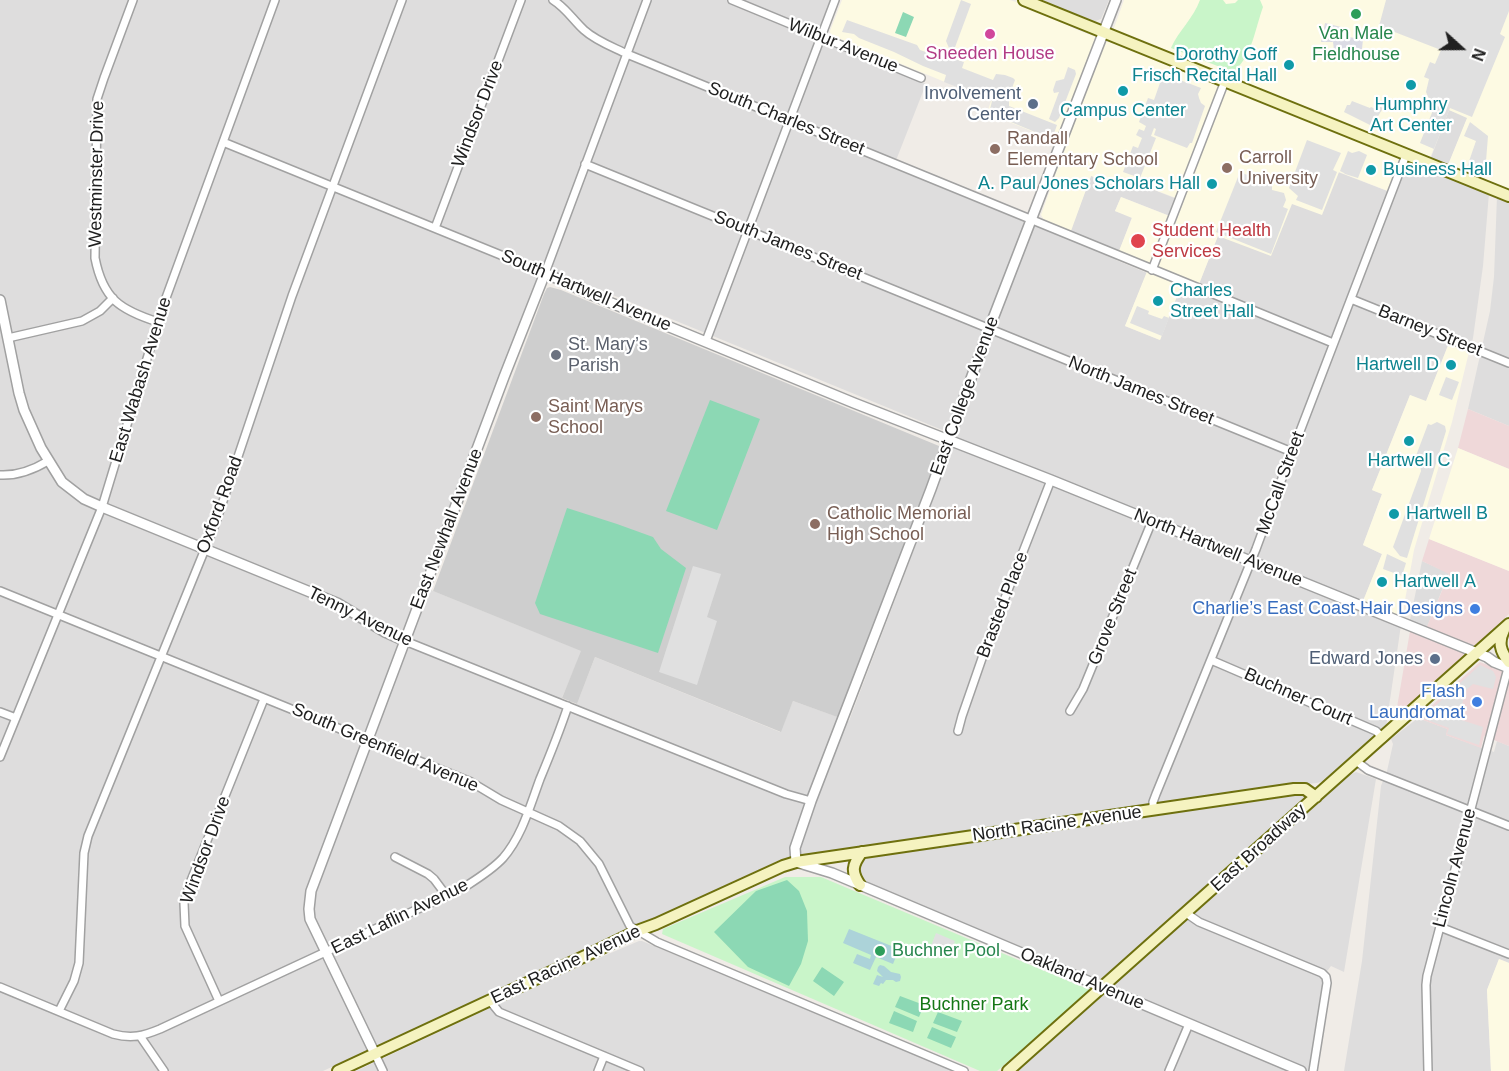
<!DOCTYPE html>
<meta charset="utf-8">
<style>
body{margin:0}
#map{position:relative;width:1509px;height:1071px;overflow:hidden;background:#f0ece7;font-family:Helvetica,sans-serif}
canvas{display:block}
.north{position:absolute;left:1431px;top:18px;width:60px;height:60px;-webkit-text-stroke:4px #fff;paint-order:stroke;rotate:111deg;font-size:16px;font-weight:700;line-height:24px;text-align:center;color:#202020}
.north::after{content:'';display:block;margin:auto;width:21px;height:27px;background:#202020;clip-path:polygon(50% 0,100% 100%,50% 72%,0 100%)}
</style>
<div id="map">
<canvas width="1509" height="1071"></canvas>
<div class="north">N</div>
</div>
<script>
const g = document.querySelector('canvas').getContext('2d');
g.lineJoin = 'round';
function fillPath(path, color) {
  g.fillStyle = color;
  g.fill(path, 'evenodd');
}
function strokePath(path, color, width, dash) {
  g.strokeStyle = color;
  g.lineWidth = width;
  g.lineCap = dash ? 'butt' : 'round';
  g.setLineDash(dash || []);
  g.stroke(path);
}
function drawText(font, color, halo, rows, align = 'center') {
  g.font = font + ' Helvetica,sans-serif';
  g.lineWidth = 4.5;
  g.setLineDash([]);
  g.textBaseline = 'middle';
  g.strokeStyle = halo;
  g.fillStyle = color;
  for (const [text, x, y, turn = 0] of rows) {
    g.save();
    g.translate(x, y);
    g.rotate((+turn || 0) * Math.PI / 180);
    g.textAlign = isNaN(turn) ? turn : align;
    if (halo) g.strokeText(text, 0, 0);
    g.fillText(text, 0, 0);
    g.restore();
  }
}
fillPath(new Path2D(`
 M0,0H832L817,40L926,84L893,168L1067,239L1091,176H1118L1177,199L1170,216L1121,197L1115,211L1132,217L1116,260L1147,273L1125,326L1160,340L1184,278L1199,284L1218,235L1292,203L1338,172L1395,194L1408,164L1411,163L1427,168L1449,110L1468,117L1444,175L1489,193L1483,266L1473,338L1472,342L1452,335L1426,402L1410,395L1372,490L1382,494L1363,545L1382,554L1360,609L1401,625L1386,727L1340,769L1327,780L1317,783L1275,787L778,861L323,1071H0ZM542,266L957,436L849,721L793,701L780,732L595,657L573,714L558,707L582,651L421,586Z
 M1039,0H1109L1101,19L1095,21Z
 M1509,193V426L1468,409L1490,311L1494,277L1497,196Z
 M1422,561L1449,573L1427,627L1410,620Z
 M1418,718L1448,729L1446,735L1494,752L1497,741L1509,746V963L1499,959L1487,990L1491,1071H1344L1362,961L1381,786L1387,771L1393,744L1391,739Z
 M1356,772L1376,779L1344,972L1331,966L1321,979L1324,983L1310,1071H1018L1350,775Z
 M1298,794L1304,795V800L1104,980L1096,978L872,884L862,878L859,871L861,863L871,856Z
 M639,941H642L953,1071H356L573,969Z`), '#dedddd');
fillPath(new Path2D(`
 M1468,409L1509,426V469L1458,448Z
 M1429,539L1509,571V614L1395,719L1410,631L1423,636L1449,574L1422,561Z
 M1480,662L1509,673V746L1484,736L1481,748L1446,735L1447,729L1418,718Z`), '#efd8d9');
fillPath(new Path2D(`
 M842,0H1010L1016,2L1017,0H1044L1040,12L1059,20L1075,29L1109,42L1124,0H1509V189L1448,165L1467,118L1449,110L1430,158L1405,148L1388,191L1339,172L1322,215L1292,204L1271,256L1218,236L1199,284L1184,278L1160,340L1125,326L1150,264L1119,251L1132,218L1115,211L1121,197L1177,219L1184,201L1118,176L1114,185L1091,176L1071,231L1044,220L1041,215L1066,145L987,113L991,101L831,35L830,31Z
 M1449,343L1469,352L1452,422L1414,550L1402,617L1363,601L1382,554L1363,545L1382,494L1372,490L1410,395L1426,401Z
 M1458,448L1509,469V571L1429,539Z
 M1499,959L1509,963V1071H1491L1487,990Z`), '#fdfae3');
fillPath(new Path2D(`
 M550,287L561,290L939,446V456L840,718L793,701L781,732L595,657L577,704L562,698L581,651L433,591L544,294L547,288Z`), '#cecece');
fillPath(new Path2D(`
 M1200,0H1223L1226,4L1235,3L1238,0H1260L1263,7C1255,29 1252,57 1233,72L1171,48C1179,30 1193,19 1200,0Z
 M785,877H821L1090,990L997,1071H980L662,934L663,929Z`), '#c9f5c9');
fillPath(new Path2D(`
 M903,12L914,17L906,37L895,33Z
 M710,400L760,419L717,530L666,511Z
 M567,508L617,524L653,537L661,549L686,568L658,653L540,614L535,603Z
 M787,880L799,891L807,911L808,941L801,964L789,986L748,967L714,932L756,891Z
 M822,967L844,982L834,996L813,981Z
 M900,996L924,1005L919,1017L895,1007Z
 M894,1011L917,1021L913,1032L889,1023Z
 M938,1012L962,1021L957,1032L933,1023Z
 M932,1027L956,1037L951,1048L927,1038Z`), '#8cd8b4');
fillPath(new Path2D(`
 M961,0L971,4L954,50L949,48L946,41Z
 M1386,0H1509V11L1500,34L1505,37L1472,117L1450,108L1434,149L1420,143L1435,105L1440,107L1441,105L1429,99L1426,92L1429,79L1424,77L1430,62L1435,64L1441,50L1379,26Z
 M847,20L917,45L920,50L943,58H945L946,56L964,62L962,68L993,80L996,74L1005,75L1013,78L1015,80L1008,99L1009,100V106L1057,125L1052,139L989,113L992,101L944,82L946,75L923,66L894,52L859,38L854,34L842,32Z
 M1068,67L1075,70L1076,74L1059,118L1055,122L1049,119L1059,92L1054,93L1053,90L1056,81L1064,79Z
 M1167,75L1201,88L1198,94L1199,98L1201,103L1205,106L1192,143H1190L1187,148L1154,135L1156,129L1154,128L1151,136L1156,138L1140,178L1123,172L1133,146L1138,148L1142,138L1136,135L1139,129L1144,131L1146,126L1139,122L1148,98L1154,100L1161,80L1165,81Z
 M1352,101L1370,108L1371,107L1375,109L1378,106L1383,108L1372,126L1344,112L1347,105H1350Z
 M1470,122L1488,136L1485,174L1467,167L1476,141L1464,136Z
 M1307,140L1341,153L1333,170L1337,172L1322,210L1296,200L1298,196L1289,188Z
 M1348,151L1352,153L1359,151L1367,155L1358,178L1345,174L1344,173L1340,171Z
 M1240,172L1272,185V190L1284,193L1286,200L1283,207L1288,209L1271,254L1216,232Z
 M1137,306L1149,311L1148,314L1162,319L1164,316L1169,318L1162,336L1130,323Z
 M1446,377L1459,382L1452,400L1439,395Z
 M1437,422L1445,426L1446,431L1407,558L1400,556L1393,547L1421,471L1420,465L1414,461L1428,424L1431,425Z
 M1387,554L1406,563L1402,576L1383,569Z
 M693,566L721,574L707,617L717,621L697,685L659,672Z
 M1480,665L1493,671L1496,677L1493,689L1473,684L1466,690L1458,719L1483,727L1479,745L1447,734L1449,728L1422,718Z
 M936,933L955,941L948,957L929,951Z`), '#e0e0e0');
fillPath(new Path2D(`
 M1325,23L1349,29L1348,37L1363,39L1362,49L1358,54L1348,59L1342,57L1334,50L1333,42H1321Z`), '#dcdce5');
fillPath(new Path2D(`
 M849,929L899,949L893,964L876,957L870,970L853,963L857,954L870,959L871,955L843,943Z
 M880,965L884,966L891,972L900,974L901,977L900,981L896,982L893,980H886L883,984L881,983L879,986L873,984L877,975L883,977L877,971L878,967Z`), '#acd3d9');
const minor = new Path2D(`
 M133,0L104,78L97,99L95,258C103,299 120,310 158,322
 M553,0C566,8 573,20 584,30C596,41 613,47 627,54L1333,343
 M732,0L921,78
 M223,142L545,273L647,0
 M585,164L1292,452
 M435,228L521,0
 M1152,270L1225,81
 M1351,299L1509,363
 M8,338L82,321L100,311L113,298
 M706,341L835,0
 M0,475C18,476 33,470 48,461
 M0,591L471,782L501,800L559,826L580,841L599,864L630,926L657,942L964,1071
 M405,641L786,794L811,801
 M1211,660L1376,731L1383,738
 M1070,711L1083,689L1152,521
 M0,712L16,718
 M958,731L962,716L987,644L1051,480
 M0,757L102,507L163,306L275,0
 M1356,761L1368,770L1509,826
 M1153,810V802L1156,794L1256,549L1284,473L1406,155
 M395,857L428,874L434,879L446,895
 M1186,913L1199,922L1322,973L1326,977L1327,983L1313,1071
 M1440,927L1509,954
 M0,987L113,1034C132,1039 143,1036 160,1029L463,888C477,879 492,870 503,858C522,836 530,806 540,779C550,755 560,730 568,706
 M219,1001L185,926L184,903L190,883L264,699
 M490,1001L499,1012L640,1071
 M59,1011L74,981L79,963L84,853L88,836L216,522L292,296L402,0
 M140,1036L164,1071
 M375,1054L383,1071
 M598,1071L604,1056
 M1169,1071L1189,1024
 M1428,1071L1426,985L1427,976L1508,668`);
const tertiary = new Path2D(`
 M1116,0L989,329L931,489L811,801L795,848L796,862L832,873L1301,1071
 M0,300L19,393L24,410L41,448L62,482L84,499L102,507L337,603L385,632L405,641
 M375,1054L310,919L309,909L311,891L504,377L545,273L592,295L854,403L1051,480L1487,657L1494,662L1509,668`);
const secondary = new Path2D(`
 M1024,0L1509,196
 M1504,630C1498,642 1500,651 1509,662
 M860,885C851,872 852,865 862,852
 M338,1071L598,950L637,931L656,924L783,866L796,862L1294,789H1305L1316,797
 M1008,1071L1509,624`);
strokePath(minor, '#a1a1a1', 10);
strokePath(tertiary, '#a1a1a1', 12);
strokePath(secondary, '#6e700e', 14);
strokePath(minor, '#fff', 7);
strokePath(tertiary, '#fff', 9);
strokePath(secondary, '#f5f3c0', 10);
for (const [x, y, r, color] of [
 [1356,14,6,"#2e9e5b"],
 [990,34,6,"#d1479c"],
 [1289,65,6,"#0f9aa8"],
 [1411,85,6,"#0f9aa8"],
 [1123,91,6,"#0f9aa8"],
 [1033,104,6,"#5c6f8a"],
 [995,149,6,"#8d6e63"],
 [1227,168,6,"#8d6e63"],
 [1371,170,6,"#0f9aa8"],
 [1212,184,6,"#0f9aa8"],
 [1138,241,8,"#e0444e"],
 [1158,301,6,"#0f9aa8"],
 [556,355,6,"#6b7280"],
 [1451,365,6,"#0f9aa8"],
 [536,417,6,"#8d6e63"],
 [1409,441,6,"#0f9aa8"],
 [1394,514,6,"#0f9aa8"],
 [815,524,6,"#8d6e63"],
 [1382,582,6,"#0f9aa8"],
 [1475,609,6,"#3f7fe0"],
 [1435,659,6,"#5c6f8a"],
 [1477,702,6,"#3f7fe0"],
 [880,951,6,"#2e9e5b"]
]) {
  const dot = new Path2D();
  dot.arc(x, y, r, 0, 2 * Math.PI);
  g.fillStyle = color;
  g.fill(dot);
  strokePath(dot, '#fff', 2);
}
drawText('18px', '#27864d', '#fff', [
 ["Van Male",1356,34],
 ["Fieldhouse",1356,55],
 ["Buchner Pool",892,951,"left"]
]);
drawText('18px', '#202020', '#fff', [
 ["Wilbur Avenue",843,46,22],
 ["Windsor Drive",478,114,-69],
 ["South Charles Street",786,119,22],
 ["Westminster Drive",97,174,-89],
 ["South James Street",788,246,22],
 ["South Hartwell Avenue",586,291,23],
 ["Barney Street",1430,331,22],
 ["East Wabash Avenue",141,380,-73],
 ["North James Street",1141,391,22],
 ["East College Avenue",965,396,-70],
 ["McCall Street",1281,483,-70],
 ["Oxford Road",220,505,-70],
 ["East Newhall Avenue",447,529,-69],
 ["North Hartwell Avenue",1218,548,22],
 ["Brasted Place",1003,605,-69],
 ["Tenny Avenue",360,617,26],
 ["Grove Street",1113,617,-68],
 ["Buchner Court",1298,697,24],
 ["South Greenfield Avenue",385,748,23],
 ["North Racine Avenue",1057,824,-8],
 ["East Broadway",1259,848,-42],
 ["Windsor Drive",206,850,-70],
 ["Lincoln Avenue",1455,868,-75],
 ["East Laflin Avenue",400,917,-26],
 ["East Racine Avenue",566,965,-25],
 ["Oakland Avenue",1082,979,23]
]);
drawText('18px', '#b23c85', '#fff', [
 ["Sneeden House",990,54]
]);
drawText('18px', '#0d838f', '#fff', [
 ["Dorothy Goff",1277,55,"right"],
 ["Frisch Recital Hall",1277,76,"right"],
 ["Humphry",1411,105,"center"],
 ["Art Center",1411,126,"center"],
 ["Campus Center",1123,111,"center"],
 ["Business Hall",1383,170],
 ["A. Paul Jones Scholars Hall",1200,184,"right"],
 ["Charles",1170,291],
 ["Street Hall",1170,312],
 ["Hartwell D",1439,365,"right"],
 ["Hartwell C",1409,461,"center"],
 ["Hartwell B",1406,514],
 ["Hartwell A",1394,582]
], 'left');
drawText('18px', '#4e5e75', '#fff', [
 ["Involvement",1021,94],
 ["Center",1021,115],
 ["Edward Jones",1423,659]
], 'right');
drawText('18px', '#785e54', '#fff', [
 ["Randall",1007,139],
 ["Elementary School",1007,160],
 ["Carroll",1239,158],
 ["University",1239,179],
 ["Saint Marys",548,407],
 ["School",548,428],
 ["Catholic Memorial",827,514],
 ["High School",827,535]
], 'left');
drawText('18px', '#be3a42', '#fff', [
 ["Student Health",1152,231],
 ["Services",1152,252]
], 'left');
drawText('18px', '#5b616d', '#fff', [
 ["St. Mary’s",568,345],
 ["Parish",568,366]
], 'left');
drawText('18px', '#366cbe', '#fff', [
 ["Charlie’s East Coast Hair Designs",1463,609],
 ["Flash",1465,692],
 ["Laundromat",1465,713]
], 'right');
drawText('18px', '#157715', '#fff', [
 ["Buchner Park",974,1005]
]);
</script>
